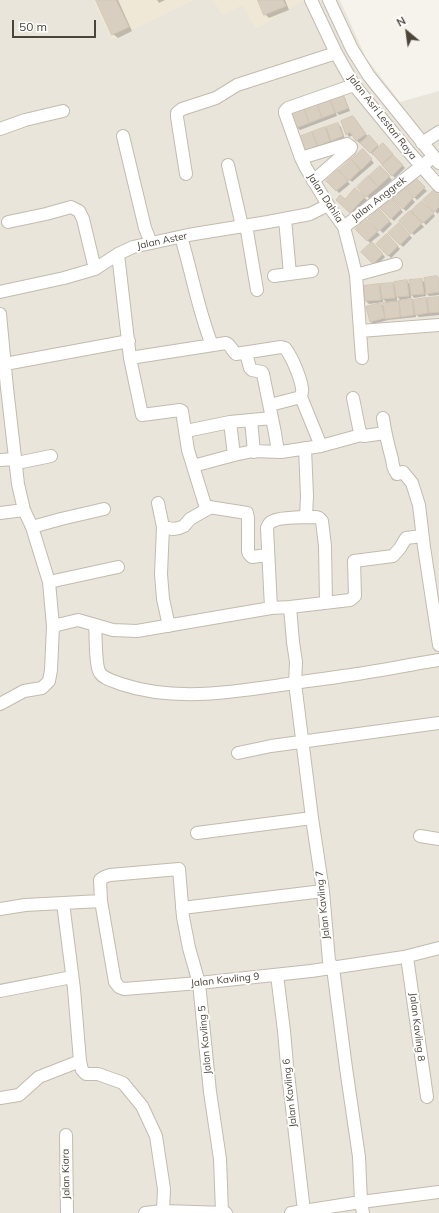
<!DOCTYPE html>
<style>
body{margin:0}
#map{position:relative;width:439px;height:1213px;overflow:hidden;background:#f6f3ec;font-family:Mulish,sans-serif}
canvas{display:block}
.north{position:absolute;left:387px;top:12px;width:40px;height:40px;-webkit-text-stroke:3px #fff;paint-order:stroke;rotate:331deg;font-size:11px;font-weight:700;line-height:16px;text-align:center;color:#4b4439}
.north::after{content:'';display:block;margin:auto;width:14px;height:18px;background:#4b4439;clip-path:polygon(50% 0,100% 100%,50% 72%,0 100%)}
.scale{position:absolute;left:12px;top:20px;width:84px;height:18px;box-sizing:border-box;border:2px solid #4b4439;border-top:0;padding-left:5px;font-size:12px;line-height:14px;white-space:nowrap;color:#4b4439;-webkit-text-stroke:3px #fff;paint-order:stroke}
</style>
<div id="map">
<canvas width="439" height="1213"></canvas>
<div class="north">N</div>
<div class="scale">50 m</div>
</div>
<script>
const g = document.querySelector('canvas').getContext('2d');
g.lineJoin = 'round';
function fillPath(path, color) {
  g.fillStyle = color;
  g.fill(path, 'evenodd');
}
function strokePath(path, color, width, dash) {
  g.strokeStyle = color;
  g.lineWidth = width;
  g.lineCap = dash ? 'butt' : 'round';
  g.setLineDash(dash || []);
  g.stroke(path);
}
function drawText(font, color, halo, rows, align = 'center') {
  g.font = font + ' Mulish,sans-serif';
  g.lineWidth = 4;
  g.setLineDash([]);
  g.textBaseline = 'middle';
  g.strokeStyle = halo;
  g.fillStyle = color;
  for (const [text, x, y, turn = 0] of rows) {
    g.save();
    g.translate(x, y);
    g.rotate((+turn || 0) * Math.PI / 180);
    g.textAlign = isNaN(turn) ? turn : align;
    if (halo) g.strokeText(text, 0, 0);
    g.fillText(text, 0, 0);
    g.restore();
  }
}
fillPath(new Path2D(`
 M0,0H340L366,58L400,102L439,91V1213H0Z`), '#eae5da');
fillPath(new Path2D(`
 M93,0H194L112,40Z
 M212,0H305L256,29L242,5L223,15Z`), '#efe8d6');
fillPath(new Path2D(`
 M97,0H118L132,31L118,38L113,34Z
 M157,0H165L159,3Z
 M259,0H285L289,10L269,18L265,14Z
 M343,95L345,98L350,111L339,115L335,111L337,116L300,130L297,127L329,100L334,105Z
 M356,120L368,137L369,136L379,148L383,144L405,168L395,178L374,154L373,155L361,142L359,143L353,135L349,137L347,134Z
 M338,124L341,127L345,139L308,152L305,150L301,137Z
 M363,150L374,163L352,182L341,170Z
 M380,167L392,180L370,199L358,187Z
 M338,172L350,184L339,193L328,181Z
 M413,177L427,191L417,200L404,186Z
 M402,188L415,202L406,211L392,197Z
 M355,189L367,200L354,215L340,203L345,200Z
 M439,196V212L438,214L424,200Z
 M390,198L403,212L394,221L380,207Z
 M422,202L435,216L426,225L413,211Z
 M379,210L392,224L383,233L369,219Z
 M410,212L424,227L414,235L401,221Z
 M366,221L380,235L371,242L385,257L376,266L363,252L371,244L357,229Z
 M399,224L412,238L403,247L390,233Z
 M387,235L400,249L391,258L378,244Z
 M422,280L425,283L439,280V295L429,296L425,292L426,296L414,298L411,294V298L400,300L397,296V302L412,300L415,304L414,301L439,298V315L419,317L416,314V317L388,320L373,324L370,321L381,304L385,308L387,303L383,299V302L369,304L366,301L379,285L381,288L392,284L396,287L407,281L410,285Z`), '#0003');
const building = new Path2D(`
 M96,0H116L129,27L112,35Z
 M258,0H283L286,6L264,15Z
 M343,94L348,108L336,113L330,99Z
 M330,99L335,113L322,118L317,104Z
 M317,104L322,118L309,123L304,109Z
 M304,109L309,123L296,128L291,114Z
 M353,116L366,134L356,141L350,132L346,135L341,121Z
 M338,123L343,136L331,141L326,127Z
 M325,127L330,141L318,146L312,132Z
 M312,132L317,146L305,150L299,137Z
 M369,135L378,145L370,153L360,143Z
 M383,143L393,154L382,164L372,153Z
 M363,149L372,159L361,170L351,159Z
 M393,155L403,165L392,176L382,165Z
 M351,159L360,170L349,181L339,170Z
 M380,166L390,176L378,187L369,176Z
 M338,170L348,181L336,191L326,181Z
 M413,175L425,187L414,198L403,185Z
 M368,176L378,187L366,197L357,187Z
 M402,186L413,198L403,209L391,197Z
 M355,188L365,197L350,213L336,200L340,195L345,199Z
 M434,190L439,195V207L434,212L423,200Z
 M390,197L401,209L391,219L379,207Z
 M422,201L434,213L423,223L411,211Z
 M379,209L390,221L379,231L368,219Z
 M410,211L422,223L411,234L399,221Z
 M366,219L378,231L367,241L355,229Z
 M399,223L410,235L400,245L388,233Z
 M387,234L398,246L388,256L376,244Z
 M372,242L383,254L373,264L361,252Z
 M437,276L439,280V292L426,294L424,278Z
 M422,279L424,294L411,295L409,280Z
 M407,280L409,296L396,297L394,282Z
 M393,283L395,298L382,299L380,284Z
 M379,284L381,300L365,301L364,286Z
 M439,297V312L429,313L427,298Z
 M426,298L428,313L415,315L413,300Z
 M412,299L414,315L401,317L399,301Z
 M399,301L400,317L385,319L383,303Z
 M381,303L385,318L370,322L366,307Z`);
fillPath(building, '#d8cfc1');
strokePath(building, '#d3c7b4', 1);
const street = new Path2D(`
 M311,0L336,53L354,85L409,152L439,186
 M329,0L352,49L369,76L439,163
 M354,85L288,108L285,111V113L301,158L306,168L328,205L344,227L353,262L356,275L360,331L439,325
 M0,129L25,120L63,111
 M123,136L145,228L151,243
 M422,143L439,132
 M301,158L347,144L351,147L350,149L313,181
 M228,165L242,226
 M186,174L177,117V113L182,109L216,98L237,85L336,53
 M285,219L290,274
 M8,222L46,214L71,207L79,211L83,219L95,269
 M246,225L257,290
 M344,227L428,161
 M181,237C192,273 198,310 212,345
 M118,254L130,358L142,415L180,410L182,411L188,450L205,505L209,507L247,513L248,518V551L249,554L252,557L268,555
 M356,275L396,264
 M274,276L312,271
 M0,292L64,278L95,269L118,254L133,247L188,235L268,222L310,214L328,205
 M0,314L7,388L18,484L24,510L32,527L49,582L53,626L78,620L113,630L137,631L271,608L290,607L350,600L355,596L354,561L393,556L400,548L406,538L422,536
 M360,331L362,358
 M246,353L250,368L252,370L262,372L263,374L275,433L278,452
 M130,358L226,343C231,345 232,351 236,354L281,347L285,348C292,357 300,376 302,388C303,391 301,394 301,397L321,446
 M5,364L129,341
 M353,398L359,428L361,435
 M270,405L301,397
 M383,418C385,432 388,445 392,459C393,466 393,468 397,474L403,472L412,483L419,505L424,547L439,645
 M251,420L254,452
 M230,422L272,418
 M186,431L230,422L234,455L193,466
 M305,448L307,496L306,517
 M234,455L253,451L281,452L321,446L361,435L364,436L385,433
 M0,460L15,459
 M17,463L51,456
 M158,503L163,527L161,574L163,599L169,626
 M0,513L24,510
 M32,527L61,519L104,509
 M163,527L173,529L179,528L184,526L190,519L211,507
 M49,582L118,567
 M290,607L293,642L296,662L295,683L312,818L323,891L329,961L333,968L346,1068L359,1157L361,1202L363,1213
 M271,608L267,528C268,525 269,522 273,521C280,517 307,517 316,517L319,518L322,521L325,546L326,603
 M95,625C96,635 95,666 100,673C104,679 114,681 121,684C178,703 238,691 295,683C311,680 327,679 343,676C375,672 407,665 439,660
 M0,704L24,691L42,688L49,681L51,670L53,626
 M238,753L271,746L439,723
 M197,833L312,818
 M420,836L439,839
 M63,903L74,989L80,1061
 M182,908L323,891
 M0,909L25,905L101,901
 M407,957L427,1097
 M277,975L284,1031L287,1065L304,1211
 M0,991L72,977
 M0,1098L19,1095L39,1077L80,1061L82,1070L86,1074H98L123,1083L142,1106L156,1136L164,1189L163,1211
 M66,1135L67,1213
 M222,1212L220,1159L210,1092L199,983L189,948L183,917L179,869L110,875C106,876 103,877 100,880L101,901L115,982L119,987L124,989L199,983L311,971L404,957L439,948
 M145,1213L163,1211L226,1213
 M291,1213L361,1202L439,1192`);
strokePath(street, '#c2bbae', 14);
strokePath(street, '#fff', 12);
drawText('10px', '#4b4439', '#fff', [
 ["Jalan Asri Lestari Raya",382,117,52],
 ["Jalan Dahlia",325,198,57],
 ["Jalan Anggrek",379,199,-38],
 ["Jalan Aster",162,241,-12],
 ["Jalan Kavling 7",323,905,-96],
 ["Jalan Kavling 9",225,980,-6],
 ["Jalan Kavling 8",417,1027,83],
 ["Jalan Kavling 5",205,1040,-95],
 ["Jalan Kavling 6",290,1093,-96],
 ["Jalan Kiara",66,1174,-91]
]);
</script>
